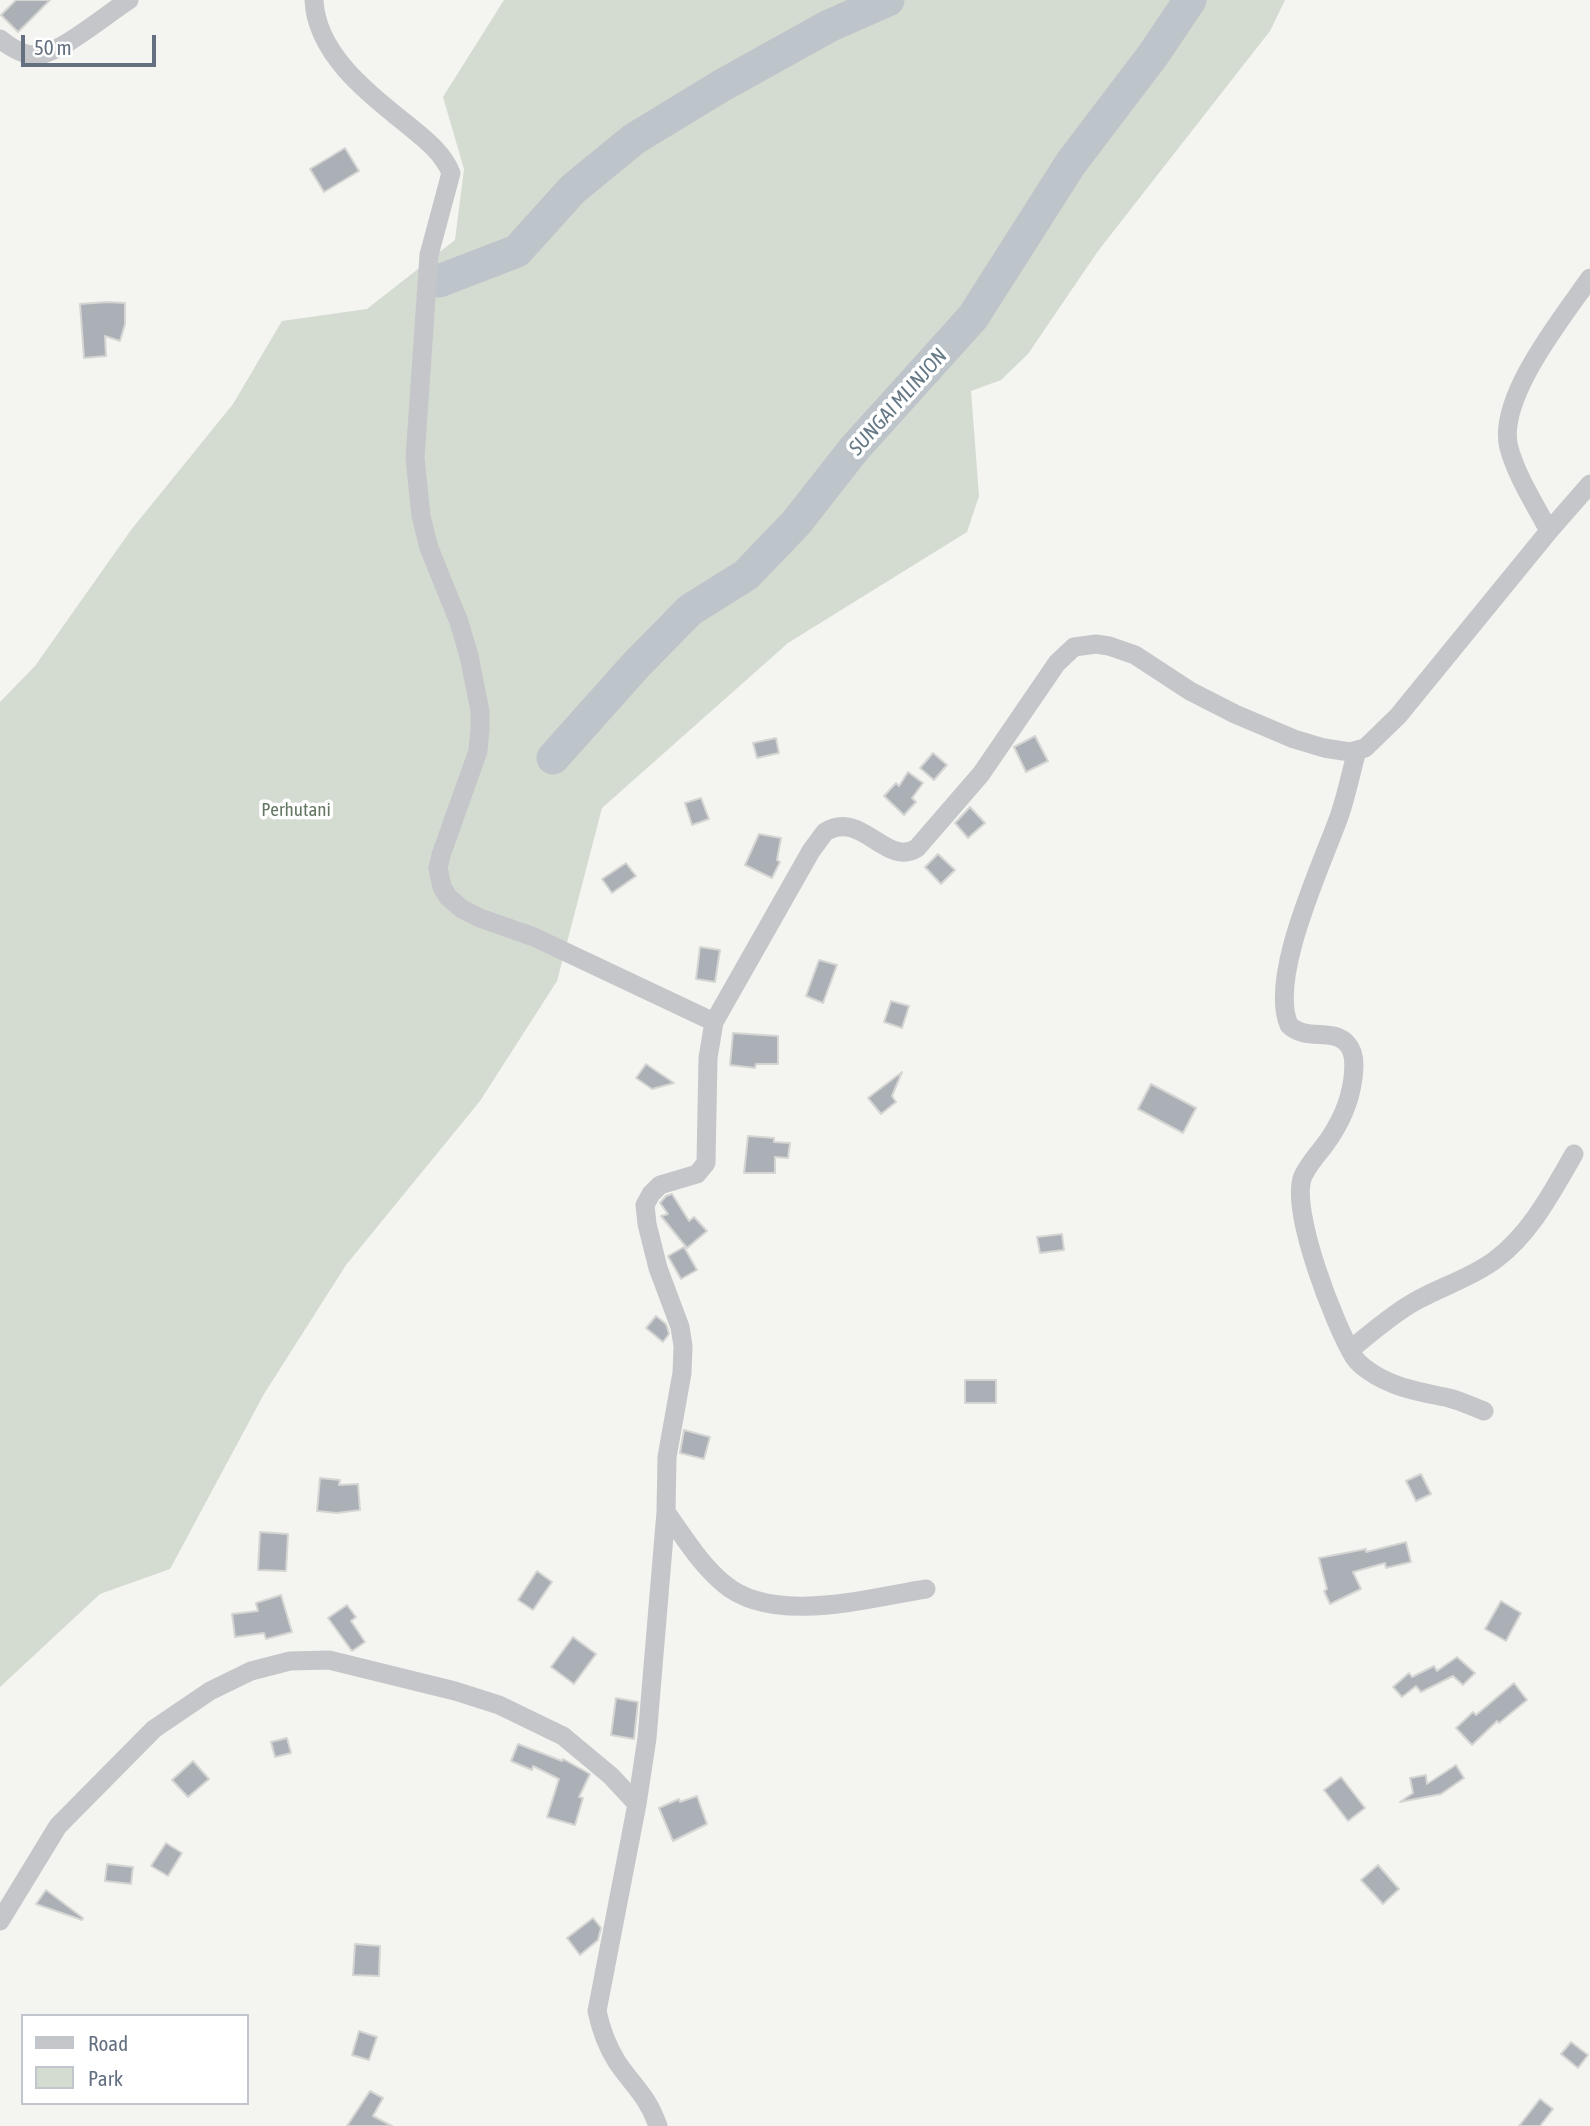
<!DOCTYPE html>
<style>
body{margin:0}
#map{position:relative;width:1590px;height:2126px;overflow:hidden;background:#f4f4f0;font-family:"Asap Condensed",sans-serif}
canvas{display:block}
.legend{position:absolute;left:21px;top:2014px;width:228px;height:91px;box-sizing:border-box;background:#fff;border:2px solid #c1c6cc;margin:0;padding:9px 12px;list-style:none;font-size:21px;color:#647080}
.legend li{display:flex;align-items:center;gap:14px;height:35px}
.legend b{width:35px;border:2px solid #c1c6cc}
.scale{position:absolute;left:21px;top:35px;width:135px;height:32px;box-sizing:border-box;border:4px solid #647080;border-top:0;padding-left:9px;font-size:21px;line-height:24px;white-space:nowrap;color:#647080;-webkit-text-stroke:5px #fff;paint-order:stroke}
</style>
<div id="map">
<canvas width="1590" height="2126"></canvas>
<ul class="legend">
<li><b style="height:9px;background:#c4c6ca"></b>Road</li>
<li><b style="height:19px;background:#d4dbd1"></b>Park</li>
</ul>
<div class="scale">50 m</div>
</div>
<script>
const g = document.querySelector('canvas').getContext('2d');
g.lineJoin = 'round';
function fillPath(path, color) {
  g.fillStyle = color;
  g.fill(path, 'evenodd');
}
function strokePath(path, color, width, dash) {
  g.strokeStyle = color;
  g.lineWidth = width;
  g.lineCap = dash ? 'butt' : 'round';
  g.setLineDash(dash || []);
  g.stroke(path);
}
function drawText(font, color, halo, rows, align = 'center') {
  g.font = font + ' "Asap Condensed",sans-serif';
  g.lineWidth = 7;
  g.setLineDash([]);
  g.textBaseline = 'middle';
  g.strokeStyle = halo;
  g.fillStyle = color;
  for (const [text, x, y, turn = 0] of rows) {
    g.save();
    g.translate(x, y);
    g.rotate((+turn || 0) * Math.PI / 180);
    g.textAlign = isNaN(turn) ? turn : align;
    if (halo) g.strokeText(text, 0, 0);
    g.fillText(text, 0, 0);
    g.restore();
  }
}
fillPath(new Path2D(`
 M504,0H1285L1270,31L1098,251L1028,354L1001,380L971,391L979,496L967,532L788,643L602,808L557,981L480,1101L346,1265L264,1394L170,1569L100,1594L0,1687V702L35,666L131,530L233,404L282,321L367,309L455,240L464,169L443,97Z`), '#d4dbd1');
strokePath(new Path2D(`
 M439,281L517,251L573,189L634,139L721,86L829,26L888,0
 M553,758L636,665L690,610L746,575L796,523L854,449L973,317L1071,163L1153,55L1190,0`), '#bdc5cb', 33);
const building = new Path2D(`
 M16,0H50L18,32L1,15Z
 M345,148L359,171L324,192L310,169Z
 M107,302L125,303V324L120,341L105,336L106,356L84,358L80,304Z
 M1035,736L1048,761L1026,772L1014,747Z
 M776,738L779,753L757,758L753,743Z
 M933,753L947,765L934,780L920,768Z
 M908,772L923,783L912,798L916,802L904,815L884,796L896,783L899,786Z
 M701,798L709,819L692,825L685,803Z
 M970,807L985,823L968,838L955,823Z
 M759,834L781,838L777,860L780,862L772,878L745,865Z
 M938,854L955,870L941,884L925,867Z
 M626,863L636,876L612,893L602,879Z
 M700,947L720,950L715,982L696,979Z
 M819,960L837,965L823,1003L806,996Z
 M891,1001L909,1006L902,1028L884,1022Z
 M733,1033L778,1036V1064H756L755,1068L730,1065Z
 M646,1064L674,1083L652,1089L636,1078Z
 M902,1072L892,1096L896,1102L881,1114L868,1098Z
 M1151,1084L1196,1108L1183,1133L1138,1109Z
 M748,1136L774,1138V1142L790,1143L788,1158L775,1157V1173H744Z
 M672,1194L689,1221L694,1217L707,1231L687,1248L661,1216L668,1214L660,1203L666,1196Z
 M1062,1234L1064,1250L1040,1253L1037,1237Z
 M684,1247L697,1270L681,1279L668,1256Z
 M656,1316L666,1324L668,1330L669,1334L663,1342L646,1328Z
 M965,1380H996V1403H965Z
 M684,1430L710,1437L704,1459L680,1453Z
 M1421,1474L1431,1494L1416,1501L1406,1481Z
 M320,1478L340,1480L339,1485L358,1484L360,1510L337,1513L317,1511Z
 M260,1532L288,1534L286,1571L258,1570Z
 M1406,1542L1411,1562L1386,1568L1385,1563L1353,1572L1361,1589L1330,1604L1324,1591L1327,1589L1319,1558L1366,1549V1552Z
 M537,1571L552,1582L533,1610L518,1600Z
 M281,1595L292,1632L266,1639L264,1633L235,1637L232,1614L258,1611L256,1603Z
 M1501,1601L1521,1613L1506,1641L1485,1629Z
 M347,1605L356,1617L351,1621L365,1642L352,1651L328,1618Z
 M573,1637L596,1654L574,1684L551,1667Z
 M1457,1657L1475,1673L1463,1685L1453,1676L1421,1692L1416,1686L1402,1697L1393,1687L1409,1673L1412,1677L1434,1666L1437,1671Z
 M1514,1683L1527,1700L1499,1723L1497,1721L1472,1745L1456,1728L1473,1712L1476,1715Z
 M616,1698L638,1702L634,1739L611,1735Z
 M287,1738L291,1753L275,1757L271,1742Z
 M518,1744L562,1761L563,1759L590,1774L579,1797L583,1798L575,1825L547,1817L559,1779L533,1766L532,1770L511,1761Z
 M193,1761L209,1779L188,1797L172,1780Z
 M1456,1765L1464,1778L1441,1794L1400,1802L1413,1793L1410,1778L1426,1775L1427,1784Z
 M1341,1777L1365,1808L1348,1821L1324,1790Z
 M697,1796L707,1824L673,1841L659,1808L679,1799L680,1802Z
 M166,1843L182,1853L168,1876L151,1866Z
 M107,1864L133,1867L131,1884L105,1881Z
 M1378,1865L1399,1889L1383,1904L1361,1880Z
 M46,1890L83,1918L82,1920L36,1904Z
 M593,1918L601,1928L598,1940L580,1955L567,1938Z
 M355,1944L380,1946L379,1976L353,1975Z
 M359,2031L377,2037L369,2060L352,2055Z
 M1571,2042L1588,2055L1578,2068L1561,2054Z
 M370,2091L383,2098L373,2116L392,2126H347Z
 M1540,2099L1553,2109L1540,2126H1519Z`);
fillPath(building, '#aab0b6');
strokePath(building, '#d5d5d3', 2);
strokePath(new Path2D(`
 M314,0C316,52 366,92 404,122C421,136 442,151 451,173L429,255L415,458L421,516L429,548L459,622L469,656L480,711V729L478,751L441,855L438,868L442,887L448,897L462,909L480,918L534,937L714,1022
 M0,39C8,46 23,55 34,55C57,57 108,13 129,0
 M1549,531C1535,504 1517,477 1509,448C1496,399 1563,317 1590,278
 M1357,751C1351,772 1347,793 1340,814C1323,863 1268,976 1289,1025C1308,1044 1341,1023 1352,1052C1355,1061 1354,1069 1353,1078C1350,1103 1339,1126 1324,1146C1316,1156 1308,1165 1303,1176C1289,1209 1335,1326 1354,1357C1358,1363 1363,1367 1369,1371C1393,1388 1421,1392 1449,1398C1461,1401 1473,1407 1484,1411
 M1350,1350C1371,1333 1391,1315 1414,1302C1440,1287 1471,1278 1495,1260C1531,1233 1552,1192 1574,1154
 M666,1512C684,1537 700,1564 723,1583C772,1626 868,1598 926,1589
 M0,1921L58,1826L154,1729L210,1691L251,1671L290,1661L329,1660L455,1691L499,1705L563,1736L611,1776L637,1804
 M658,2126C647,2095 634,2087 617,2062C607,2046 601,2030 597,2011L637,1804L647,1738L666,1512L667,1457L682,1373L683,1346L680,1327L658,1268L647,1224L645,1205L651,1194L660,1185L697,1174L706,1163L708,1058L714,1022L811,851L825,832C862,809 886,868 917,848L981,774L1057,663L1074,647L1096,644L1109,646L1135,655L1190,691L1235,714L1294,739L1324,748L1350,752L1365,748L1398,716L1549,531L1590,484`), '#c4c6ca', 19);
drawText('19px', '#647763', '#fff', [
 ["Perhutani",296,810]
]);
drawText('italic 21px', '#657885', '#fff', [
 ["SUNGAI MLINJON",898,402,-48]
]);
</script>
